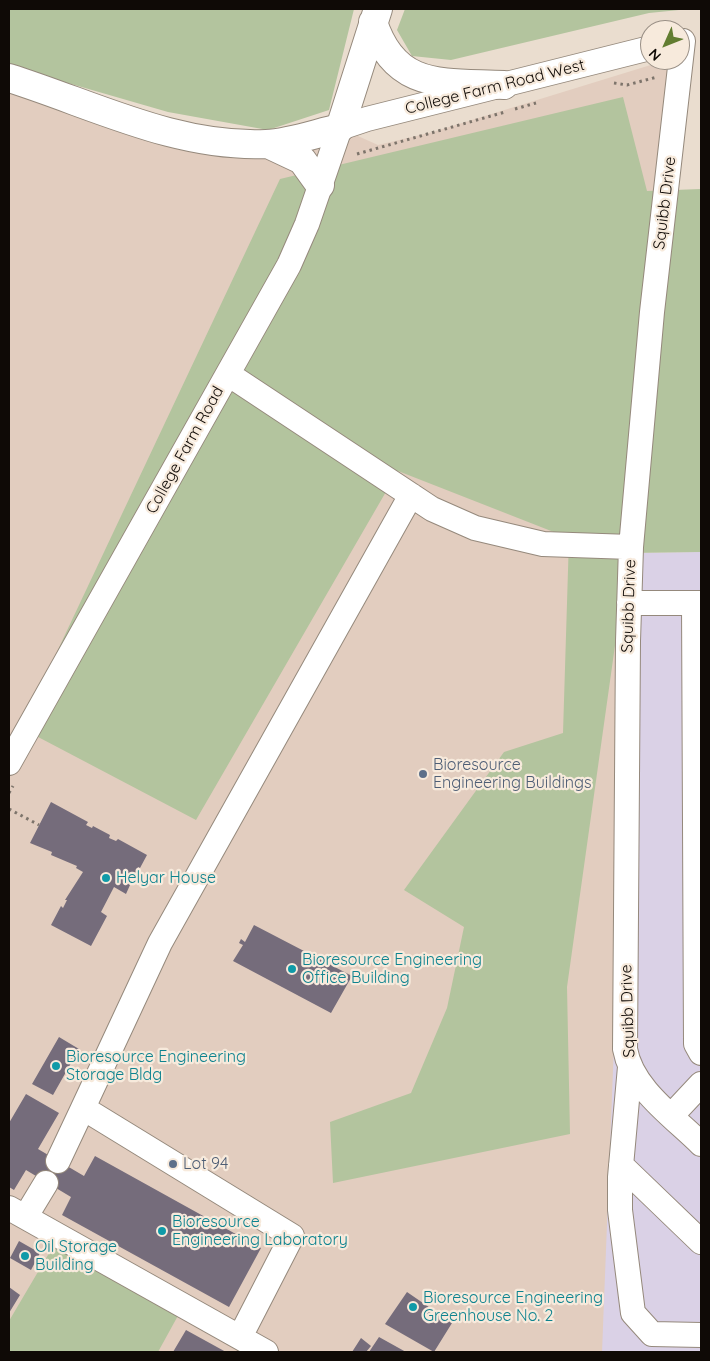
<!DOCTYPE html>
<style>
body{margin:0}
#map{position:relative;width:710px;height:1361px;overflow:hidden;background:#eaddcf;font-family:Quicksand,sans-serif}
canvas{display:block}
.frame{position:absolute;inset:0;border:10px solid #0f0a06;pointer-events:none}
.north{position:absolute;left:640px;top:20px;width:50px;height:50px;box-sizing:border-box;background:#f7eadc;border:1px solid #9a9086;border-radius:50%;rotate:226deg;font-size:14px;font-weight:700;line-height:20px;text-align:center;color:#0f0a06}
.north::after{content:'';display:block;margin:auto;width:18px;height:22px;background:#627d31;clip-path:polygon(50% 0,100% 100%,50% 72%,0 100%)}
</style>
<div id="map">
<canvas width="710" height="1361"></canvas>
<div class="frame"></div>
<div class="north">N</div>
</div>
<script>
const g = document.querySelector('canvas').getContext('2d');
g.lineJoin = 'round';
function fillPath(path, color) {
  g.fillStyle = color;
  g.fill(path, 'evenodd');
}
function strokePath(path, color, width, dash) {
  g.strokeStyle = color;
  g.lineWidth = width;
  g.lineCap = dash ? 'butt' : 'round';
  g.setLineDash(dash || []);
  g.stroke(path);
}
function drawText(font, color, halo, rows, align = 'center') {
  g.font = font + ' Quicksand,sans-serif';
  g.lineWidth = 4.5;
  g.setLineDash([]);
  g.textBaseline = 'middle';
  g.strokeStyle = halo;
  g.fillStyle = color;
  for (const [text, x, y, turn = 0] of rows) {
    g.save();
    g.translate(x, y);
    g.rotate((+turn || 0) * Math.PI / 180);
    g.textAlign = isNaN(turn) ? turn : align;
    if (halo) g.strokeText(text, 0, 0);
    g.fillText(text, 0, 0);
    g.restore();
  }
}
fillPath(new Path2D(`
 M701,552V1352H158L628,553Z`), '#dad1e6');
fillPath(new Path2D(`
 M667,60H679L633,557L602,1352H9V78L193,138L340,128L378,145L433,132Z`), '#e2cdbf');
fillPath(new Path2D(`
 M9,9H354L329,110L268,130L168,112L9,66Z
 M405,9H689L649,13L451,60L412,56L397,30Z
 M623,97L647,191L701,189V552L628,553L567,987L570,1134L333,1183L330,1122L411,1093L447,1008L464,927L404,890L504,752L563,733L569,538L398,471L196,820L21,728L280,179Z
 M55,1243L180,1312L158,1352H9V1321Z`), '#b3c49e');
fillPath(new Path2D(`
 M51,802L88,822L86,825L92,828L93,826L110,835L109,838L116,841L118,839L147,855L140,868L138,867L126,894L114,887L101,912L107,916L91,946L51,925L61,906L63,908L67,900H65L83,872L76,868L77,866L51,855L52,852L30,843Z
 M254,925L352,976L331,1013L233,961L243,945L239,943L241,939L245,942Z
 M59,1037L79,1049L53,1095L32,1084Z
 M26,1094L59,1113L38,1149L84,1176L95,1156L261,1248L229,1307L62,1215L71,1197L26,1170L14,1190L9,1187V1123Z
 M19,1241L40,1253L31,1270L10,1258Z
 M9,1287L20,1295L9,1313Z
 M407,1292L452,1323L434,1352L385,1324Z
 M186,1330L226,1352H173Z
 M379,1337L406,1352H369Z
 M361,1338L371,1346L366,1352H352Z`), '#756c7b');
const minor = new Path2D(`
 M683,41L652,312L631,547L628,641L625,1049C632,1089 674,1117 701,1144
 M228,374L432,509L475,528L543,544L631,547
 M629,603H701
 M694,603L696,1044L701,1053
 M9,763L289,265L307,224L340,128L367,119L650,48
 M630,1067L620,1177V1210L633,1313L652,1334L701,1335
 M83,1108L160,943L411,495
 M672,1115L701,1084
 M58,1161L83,1108L292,1236L240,1337
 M621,1165L701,1242
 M9,1208L266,1352
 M26,1216L46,1183`);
const highway = new Path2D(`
 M373,22C395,91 444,82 504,85
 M9,78C92,104 176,148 266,144C290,143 317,133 340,128L378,9
 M268,144L302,160L320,185`);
strokePath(minor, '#95897c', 26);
strokePath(highway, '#95897c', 30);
strokePath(new Path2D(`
 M614,83L627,85L657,77
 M515,109L536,103
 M357,154L505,112
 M9,793L13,786
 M9,809L39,825`), '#7d746b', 3, [2.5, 4]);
strokePath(minor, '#fff', 24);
strokePath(highway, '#fff', 28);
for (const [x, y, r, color] of [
 [423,774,5,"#5c6f8a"],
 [106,878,5,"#0f9aa8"],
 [292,969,5,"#0f9aa8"],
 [56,1066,5,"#0f9aa8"],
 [173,1164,5,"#5c6f8a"],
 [162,1231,5,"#0f9aa8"],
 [25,1256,5,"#0f9aa8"],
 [413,1307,5,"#0f9aa8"]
]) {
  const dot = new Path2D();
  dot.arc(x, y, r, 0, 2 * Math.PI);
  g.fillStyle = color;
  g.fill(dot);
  strokePath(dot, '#f7eadc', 2);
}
drawText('16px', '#0f0a06', '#f7eadc', [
 ["College Farm Road West",495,87,-14],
 ["Squibb Drive",665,203,-83],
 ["College Farm Road",185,450,-61],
 ["Squibb Drive",629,606,-88],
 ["Squibb Drive",628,1011,-92]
]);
drawText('16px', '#4e5e75', '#f7eadc', [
 ["Bioresource",433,765],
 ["Engineering Buildings",433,783],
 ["Lot 94",183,1164]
], 'left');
drawText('16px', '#0d838f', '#f7eadc', [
 ["Helyar House",116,878],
 ["Bioresource Engineering",302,960],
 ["Office Building",302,978],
 ["Bioresource Engineering",66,1057],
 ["Storage Bldg",66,1075],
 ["Bioresource",172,1222],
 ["Engineering Laboratory",172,1240],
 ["Oil Storage",35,1247],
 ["Building",35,1265],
 ["Bioresource Engineering",423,1298],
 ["Greenhouse No. 2",423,1316]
], 'left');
</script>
